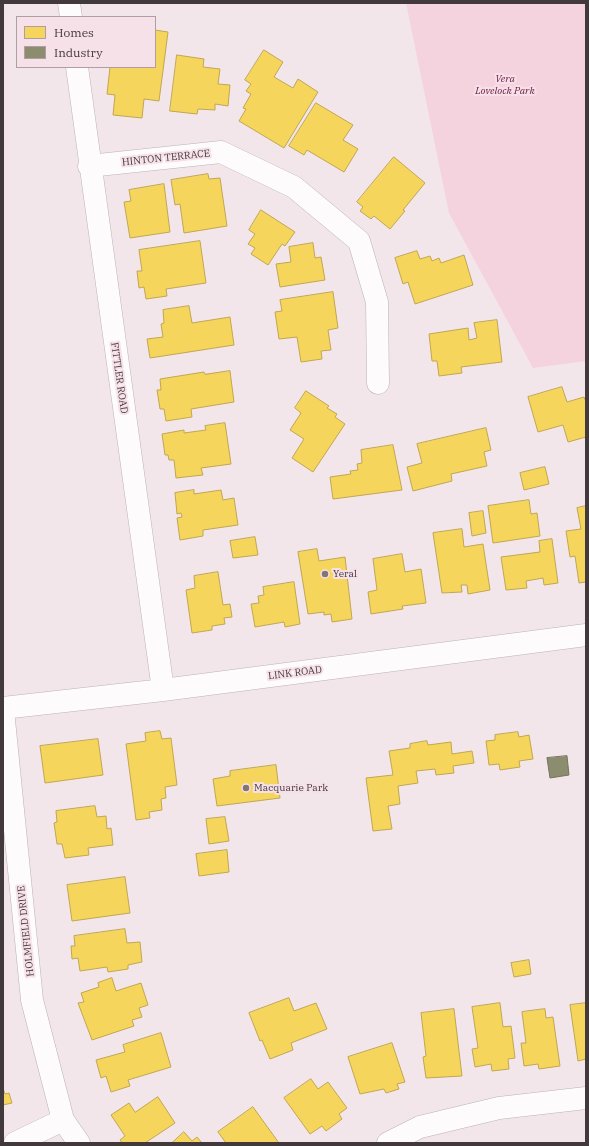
<!DOCTYPE html>
<style>
body{margin:0}
#map{position:relative;width:589px;height:1146px;overflow:hidden;background:#f2e6ea;font-family:"IBM Plex Serif",serif}
canvas{display:block}
.frame{position:absolute;inset:0;border:4px solid #42393c;pointer-events:none}
.legend{position:absolute;left:16px;top:16px;width:140px;height:52px;box-sizing:border-box;background:#f7e1e9;border:1px solid #af9ea4;margin:0;padding:5px 7px;list-style:none;font-size:12px;color:#42393c}
.legend li{display:flex;align-items:center;gap:8px;height:20px}
.legend b{width:20px;border:1px solid #af9ea4}
</style>
<div id="map">
<canvas width="589" height="1146"></canvas>
<div class="frame"></div>
<ul class="legend">
<li><b style="height:11px;background:#f6d55c"></b>Homes</li>
<li><b style="height:11px;background:#8c8c6e"></b>Industry</li>
</ul>
</div>
<script>
const g = document.querySelector('canvas').getContext('2d');
g.lineJoin = 'round';
function fillPath(path, color) {
  g.fillStyle = color;
  g.fill(path, 'evenodd');
}
function strokePath(path, color, width, dash) {
  g.strokeStyle = color;
  g.lineWidth = width;
  g.lineCap = dash ? 'butt' : 'round';
  g.setLineDash(dash || []);
  g.stroke(path);
}
function drawText(font, color, halo, rows, align = 'center') {
  g.font = font + ' "IBM Plex Serif",serif';
  g.lineWidth = 4;
  g.setLineDash([]);
  g.textBaseline = 'middle';
  g.strokeStyle = halo;
  g.fillStyle = color;
  for (const [text, x, y, turn = 0] of rows) {
    g.save();
    g.translate(x, y);
    g.rotate((+turn || 0) * Math.PI / 180);
    g.textAlign = isNaN(turn) ? turn : align;
    if (halo) g.strokeText(text, 0, 0);
    g.fillText(text, 0, 0);
    g.restore();
  }
}
fillPath(new Path2D(`
 M406,3H586V361L533,368L449,213Z`), '#f4d3df');
const homes = new Path2D(`
 M155,30L168,32L159,101L144,99L142,118L113,115L115,95L107,94L110,67H155Z
 M264,50L283,62L274,77L293,88L298,79L318,92L284,148L239,121L246,109L243,108L251,94L246,91L251,84L245,80Z
 M177,55L204,59L203,67L220,69L218,84L230,85L228,106L215,104V110L198,109L197,114L170,111Z
 M316,103L353,125L343,140L358,149L344,172L307,150L304,155L289,146Z
 M394,157L425,183L403,210L405,211L390,229L374,216L371,219L360,211L363,207L357,202Z
 M208,174L209,179L220,178L227,226L184,233L180,204L175,205L171,180Z
 M164,184L170,232L130,238L124,202L131,201L129,190Z
 M261,210L295,232L285,246L282,244L268,265L251,254L255,248L248,244L255,234L249,230Z
 M200,241L206,283L166,289L167,296L146,299L144,287L139,288L137,271H142L139,250Z
 M313,243L315,258L321,257L325,280L280,287L276,264L291,262L289,247Z
 M417,251L420,259L430,256L432,261L439,258L441,263L464,255L473,285L415,304L408,282L403,284L395,258Z
 M333,292L338,328L328,330L331,350L321,351L322,359L301,362L297,337L279,339L275,312L282,311L280,300Z
 M189,306L192,323L230,317L234,345L150,358L147,339L163,337L161,324L164,323L163,310Z
 M497,320L502,362L461,367L462,373L439,376L437,361H432L429,334L468,328L469,340L477,338L474,323Z
 M230,371L234,402L191,409L192,417L166,421L164,409H160L157,390H161L160,379L204,372L205,374Z
 M562,387L567,402L584,397L586,402V437L568,442L563,425L538,432L528,397Z
 M306,391L329,406L327,408L337,414L335,417L345,424L313,472L292,458L304,439L290,430L301,413L295,408Z
 M225,423L231,464L201,468L203,475L176,478L174,460H169L168,455H165L162,434L184,430V433L206,430L205,426Z
 M486,428L491,450L484,452L487,466L451,474L452,481L413,491L407,467L422,463L417,444Z
 M393,445L402,490L333,499L330,477L351,474L350,471L358,470L357,464L362,463L361,450Z
 M545,467L549,484L524,490L520,473Z
 M194,490V494L221,490L223,500L234,498L238,525L203,530V536L180,540L177,518L182,517L181,513L177,514L175,493Z
 M529,500L531,514L537,513L540,536L493,543L488,506Z
 M586,506V582L579,583L575,556L570,557L566,531L581,529L577,508Z
 M483,511L486,533L472,536L469,513Z
 M462,529L464,547L483,544L490,590L468,594L467,585H461L462,592L442,593L433,533Z
 M255,537L258,555L233,558L230,541Z
 M552,539L558,583L544,585L543,578L526,581L527,588L506,590L501,557L540,552L539,541Z
 M317,549L319,561L345,557L352,619L332,622L331,614L324,615V612L308,614L298,552Z
 M402,554L405,572L421,569L426,603L402,606L403,609L371,614L368,592L377,590L373,559Z
 M218,572L223,605L230,604L232,617L224,618L225,624L212,626V630L192,633L186,590L195,588L194,576Z
 M294,582L300,624L285,627L284,622L255,627L251,604L259,603L258,596L264,595L263,587Z
 M160,731L162,739L171,738L177,785L165,787L166,798L161,799L162,810L149,812L150,818L136,820L126,744L146,741L145,733Z
 M518,732L519,737L529,735L533,759L519,761L520,767L500,770L499,764L489,765L486,741L495,740V735Z
 M98,739L103,775L45,783L40,746Z
 M427,741L428,745L451,742L452,754L472,751L474,763L453,766L454,773L436,775L435,769L416,771L418,783L398,786L400,804L388,806L392,829L373,831L366,778L393,775L389,751L410,748V744Z
 M276,765L280,798L217,806L213,779L230,776V771Z
 M95,806L97,817L106,816L107,829L111,828L113,845L88,848L89,855L65,858L62,844H57L54,823L57,822L56,811Z
 M225,817L229,841L209,844L206,819Z
 M227,850L229,872L199,876L196,854Z
 M125,877L130,913L72,921L67,885Z
 M125,929L127,943L140,942L142,962L128,965V969L108,972L107,967L80,971L78,958L72,959L71,946H75L74,936Z
 M529,960L531,974L514,977L511,963Z
 M112,978L116,991L141,983L148,1005L139,1008L142,1017L132,1020L134,1026L92,1040L78,1003L84,1002L81,993L99,987L98,983Z
 M289,998L294,1011L316,1003L327,1029L291,1043L293,1050L270,1059L262,1040L260,1041L249,1013Z
 M500,1003L503,1027L511,1026L515,1058L508,1059L509,1069L492,1071L491,1064L475,1067L472,1049L478,1048L472,1007Z
 M586,1003V1059L578,1061L570,1005Z
 M454,1009L462,1076L426,1078L423,1057L426,1056L421,1013Z
 M545,1009L546,1018L553,1017L560,1066L539,1069L538,1064L524,1066L521,1043H526L522,1012Z
 M161,1033L171,1067L128,1080L130,1086L111,1092L106,1076L101,1078L96,1060L125,1052L123,1045Z
 M392,1043L405,1082L397,1084L399,1089L386,1093L384,1089L360,1094L348,1057Z
 M311,1079L318,1089L328,1082L347,1108L339,1114L342,1119L326,1131L322,1126L310,1134L284,1098Z
 M3,1088L5,1094L9,1093L12,1103L3,1105Z
 M158,1097L175,1123L145,1143H122L120,1140L125,1136L111,1115L129,1103L135,1112Z
 M253,1107L279,1143H226L218,1132Z
 M184,1132L192,1141L197,1137L202,1143H172Z`);
fillPath(homes, '#f6d55c');
strokePath(homes, '#c0a652', 1);
const industry = new Path2D(`
 M567,756L569,775L550,778L547,758Z`);
fillPath(industry, '#8c8c6e');
strokePath(industry, '#76735f', 1);
const minor = new Path2D(`
 M69,3L71,17
 M77,67L163,690
 M89,166L221,152L294,187L359,241L377,302L378,383
 M3,708L163,690L586,635
 M3,710L32,1000L63,1120L79,1143
 M15,1143L63,1120
 M388,1143L420,1127L499,1108L586,1098`);
strokePath(minor, '#bbb2b5', 23);
strokePath(minor, '#fdfbfc', 22);
for (const [x, y, r, color] of [
 [325,574,4,"#807679"],
 [246,788,4,"#807679"]
]) {
  const dot = new Path2D();
  dot.arc(x, y, r, 0, 2 * Math.PI);
  g.fillStyle = color;
  g.fill(dot);
  strokePath(dot, '#f7e1e9', 1.5);
}
drawText('italic 10px', '#6b1641', '#f7e1e9', [
 ["Vera",505,79],
 ["Lovelock Park",505,91]
]);
drawText('10px', '#42393c', '#f7e1e9', [
 ["HINTON TERRACE",166,158,-6],
 ["FITTLER ROAD",119,378,82],
 ["LINK ROAD",295,673,-7],
 ["HOLMFIELD DRIVE",26,931,-96]
]);
drawText('10px', '#42393c', '#f7e1e9', [
 ["Yeral",333,574],
 ["Macquarie Park",254,788]
], 'left');
</script>
